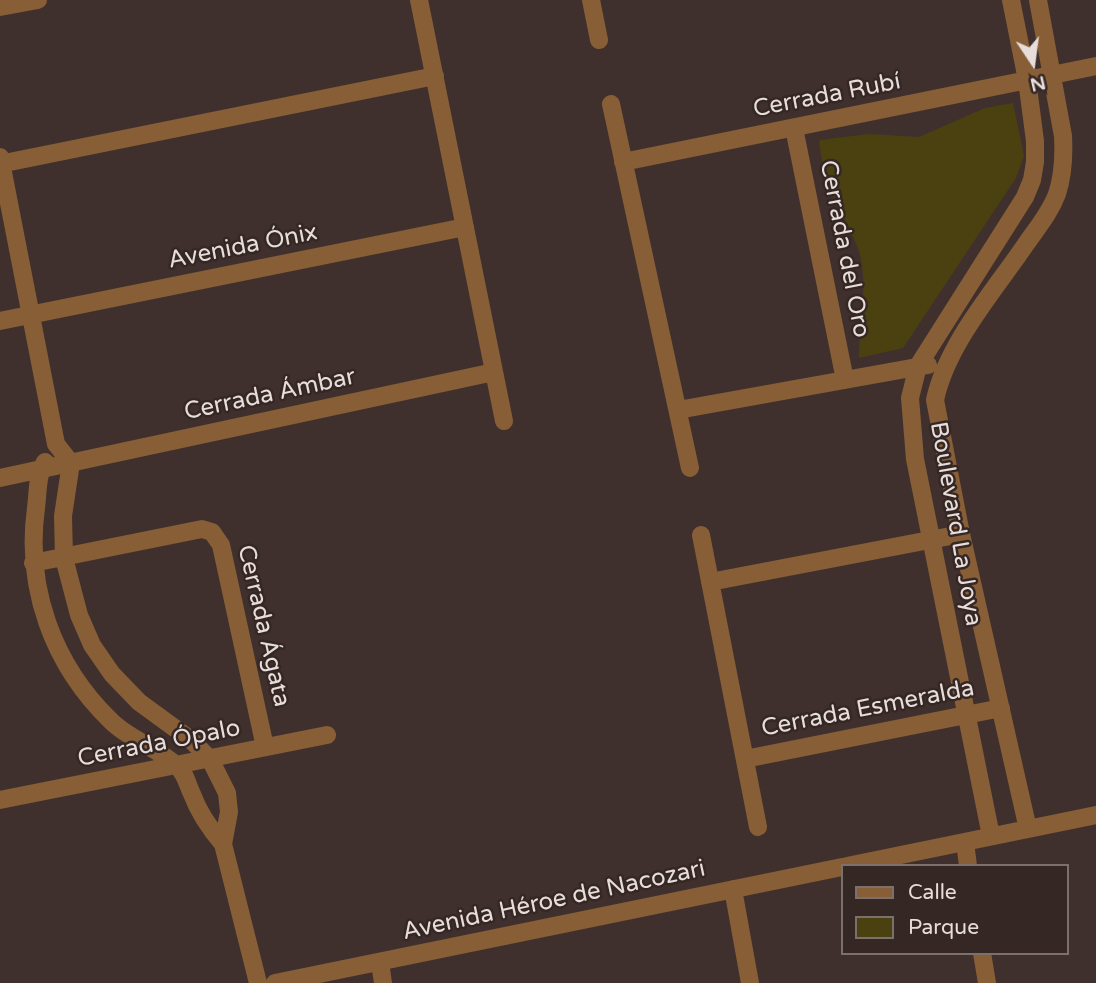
<!DOCTYPE html>
<meta charset="utf-8">
<style>
body{margin:0}
#map{position:relative;width:1096px;height:983px;overflow:hidden;background:#3f302e;font-family:"Varela Round",sans-serif}
canvas{display:block}
.legend{position:absolute;left:841px;top:864px;width:228px;height:91px;box-sizing:border-box;background:#352724;border:2px solid #7c706d;margin:0;padding:9px 12px;list-style:none;font-size:21px;color:#e7dddb}
.legend li{display:flex;align-items:center;gap:14px;height:35px}
.legend b{width:35px;border:2px solid #7c706d}
.north{position:absolute;left:998px;top:28px;width:70px;height:70px;-webkit-text-stroke:5px #352724;paint-order:stroke;rotate:167deg;font-size:19px;font-weight:700;line-height:28px;text-align:center;color:#e7dddb}
.north::after{content:'';display:block;margin:auto;width:24px;height:32px;background:#e7dddb;clip-path:polygon(50% 0,100% 100%,50% 72%,0 100%)}
</style>
<div id="map">
<canvas width="1096" height="983"></canvas>
<ul class="legend">
<li><b style="height:9px;background:#875e36"></b>Calle</li>
<li><b style="height:19px;background:#4b4110"></b>Parque</li>
</ul>
<div class="north">N</div>
</div>
<script>
const g = document.querySelector('canvas').getContext('2d');
g.lineJoin = 'round';
function fillPath(path, color) {
  g.fillStyle = color;
  g.fill(path, 'evenodd');
}
function strokePath(path, color, width, dash) {
  g.strokeStyle = color;
  g.lineWidth = width;
  g.lineCap = dash ? 'butt' : 'round';
  g.setLineDash(dash || []);
  g.stroke(path);
}
function drawText(font, color, halo, rows, align = 'center') {
  g.font = font + ' "Varela Round",sans-serif';
  g.lineWidth = 5;
  g.setLineDash([]);
  g.textBaseline = 'middle';
  g.strokeStyle = halo;
  g.fillStyle = color;
  for (const [text, x, y, turn = 0] of rows) {
    g.save();
    g.translate(x, y);
    g.rotate((+turn || 0) * Math.PI / 180);
    g.textAlign = isNaN(turn) ? turn : align;
    if (halo) g.strokeText(text, 0, 0);
    g.fillText(text, 0, 0);
    g.restore();
  }
}
fillPath(new Path2D(`
 M1013,103L1024,156L1016,178L903,348L859,358C859,322 870,279 857,246C850,227 838,211 831,193C824,176 821,158 819,140L869,134L919,137L985,108Z`), '#4b4110');
strokePath(new Path2D(`
 M419,0L504,421
 M591,0L599,40
 M0,7L38,0
 M611,104L690,468
 M794,128L845,380
 M0,157L56,444L71,463L63,516L64,558L79,615L92,645L112,674L139,702L191,740L210,759L227,793L229,812L223,844L258,983
 M623,162L1096,66
 M0,164L435,76
 M0,321L465,227
 M678,410L928,365
 M45,462C37,475 38,493 36,508C25,588 53,665 111,721C130,740 158,748 177,766C186,774 187,784 192,794C199,813 210,829 223,844
 M0,478L494,372
 M701,535L758,827
 M33,563L202,529L212,532L221,545L265,747
 M710,582L961,534
 M745,759L1001,708
 M0,800L327,735
 M1028,829L961,534L935,400C947,344 994,291 1026,244C1037,228 1050,213 1057,194C1063,176 1064,155 1063,136L1038,0
 M991,836L915,459L910,398L918,366L1025,197L1032,180L1035,162V141L1027,80L1011,0
 M965,842L968,866
 M847,866L1096,815
 M733,889L750,983
 M982,953L987,983
 M380,962L383,983
 M275,983L842,867`), '#875e36', 18);
drawText('24px', '#e7dddb', '#352724', [
 ["Cerrada Rubí",827,96,-11],
 ["Avenida Ónix",243,247,-11],
 ["Cerrada del Oro",844,249,79],
 ["Cerrada Ámbar",270,395,-12],
 ["Boulevard La Joya",955,524,80],
 ["Cerrada Ágata",263,626,77],
 ["Cerrada Esmeralda",868,709,-11],
 ["Cerrada Ópalo",159,744,-11],
 ["Avenida Héroe de Nacozari",554,901,-12]
]);
</script>
